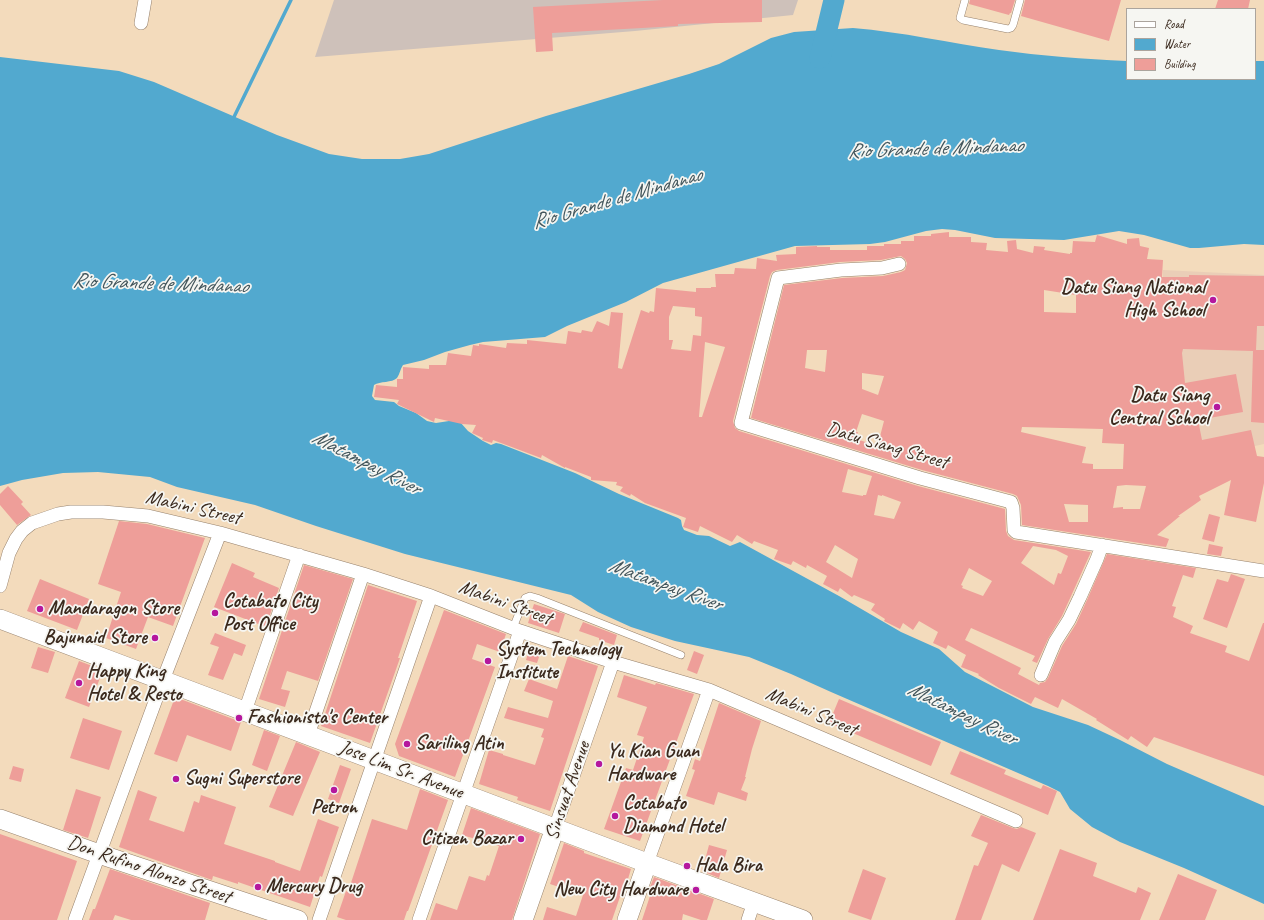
<!DOCTYPE html>
<style>
body{margin:0}
#map{position:relative;width:1264px;height:920px;overflow:hidden;background:#f3dbbc;font-family:Caveat,sans-serif}
canvas{display:block}
.legend{position:absolute;left:1126px;top:8px;width:130px;height:72px;box-sizing:border-box;background:#f6f6f2;border:1px solid #aba49d;margin:0;padding:5px 7px;list-style:none;font-size:12px;color:#3b2a1e}
.legend li{display:flex;align-items:center;gap:8px;height:20px}
.legend b{width:20px;border:1px solid #aba49d}
</style>
<div id="map">
<canvas width="1264" height="920"></canvas>
<ul class="legend">
<li><b style="height:5px;background:#fff"></b>Road</li>
<li><b style="height:11px;background:#52a9cf"></b>Water</li>
<li><b style="height:11px;background:#ee9e99"></b>Building</li>
</ul>
</div>
<script>
const g = document.querySelector('canvas').getContext('2d');
g.lineJoin = 'round';
function fillPath(path, color) {
  g.fillStyle = color;
  g.fill(path, 'evenodd');
}
function strokePath(path, color, width, dash) {
  g.strokeStyle = color;
  g.lineWidth = width;
  g.lineCap = dash ? 'butt' : 'round';
  g.setLineDash(dash || []);
  g.stroke(path);
}
function drawText(font, color, halo, rows, align = 'center') {
  g.font = font + ' Caveat,sans-serif';
  g.lineWidth = 3.5;
  g.setLineDash([]);
  g.textBaseline = 'middle';
  g.strokeStyle = halo;
  g.fillStyle = color;
  for (const [text, x, y, turn = 0] of rows) {
    g.save();
    g.translate(x, y);
    g.rotate((+turn || 0) * Math.PI / 180);
    g.textAlign = isNaN(turn) ? turn : align;
    if (halo) g.strokeText(text, 0, 0);
    g.fillText(text, 0, 0);
    g.restore();
  }
}
fillPath(new Path2D(`
 M1163,270L1264,275V444L1183,462L1162,325Z`), '#eaceb7');
fillPath(new Path2D(`
 M334,0H798L793,15L635,31L315,57Z`), '#cec1ba');
fillPath(new Path2D(`
 M853,28C902,32 950,43 999,50C1041,56 1084,59 1127,61V79H1255V61H1264V245L1244,244L1199,248H1190L1144,235L1119,231L1064,240L995,238L955,230L942,229L926,231L885,242L870,244L795,246L663,283L626,302L567,326L545,337L483,342L470,345L445,352L424,360L403,365C400,369 400,374 397,378C392,383 380,381 374,385L372,396L375,400L394,402L399,406L416,413L427,421L436,423L449,421L452,420L460,422L468,431L483,441L491,445L496,443L501,444L575,473L619,494L678,518L681,520L682,526L684,530L697,535L709,536L730,546L740,542L839,596L901,632L939,649L965,672L1033,707L1088,725L1120,740L1167,764L1264,806V904L1184,868L1120,842L1092,827L1070,809L1060,792L1048,786L831,692L791,674L749,657L675,641L631,627L598,612L571,595L405,554L316,526L255,505L177,487L150,477L98,472L63,473L22,480L0,486V57L119,71L154,82L277,135L329,154L362,159H400L429,154L546,116L689,74L719,64L771,38L794,32Z`), '#52a9cf');
strokePath(new Path2D(`
 M233,119L291,0`), '#52a9cf', 3.5);
strokePath(new Path2D(`
 M820,58L834,0`), '#52a9cf', 21);
fillPath(new Path2D(`
 M663,0H762V22L678,24V26L552,33L553,51L536,52L533,7Z
 M970,0H1015L1011,13H1010L1009,15L969,4Z
 M1025,0H1121L1109,41L1021,16Z
 M1218,0H1250L1248,9H1215Z
 M949,232V237H971V242L987,243L986,250L1008,252L1007,241L1016,240L1017,249L1033,253L1034,246L1045,247L1044,250L1070,254V253H1072L1073,241L1095,242L1097,235L1127,244V239L1139,238L1140,246L1149,248L1147,259L1163,260L1162,277H1189V275L1264,276V326H1257L1256,350H1264V423L1251,422L1253,351L1183,349L1182,353L1185,383L1236,374L1243,412L1198,420L1202,440L1251,430L1257,456L1264,457V483L1256,522L1224,515L1231,480L1199,496L1201,500L1178,516H1180L1157,535L1169,539L1166,547L1022,525L1021,505L1017,496L1013,494L922,470L751,418L784,285L842,278L883,276L901,272L905,270L907,263L905,259L901,256L881,260L840,262L777,270L772,272L770,276L733,421L735,428L739,431L918,486L1005,509L1006,531L1008,536L1014,540L1091,552L1062,616L1048,639L1037,663L1032,661L1035,656L971,628L965,640L1021,668L1018,674L1039,685L1040,683L1045,682L1048,678L1062,646L1076,624L1087,600L1107,554L1196,568L1193,578L1183,575L1172,606L1176,607L1173,617L1193,626L1190,633L1227,646L1225,652L1249,661L1263,623H1264V776L1154,737L1147,747L1131,736L1128,740L1096,720L1097,719L1062,699L1058,708L1035,697L1031,704L999,688L978,675L979,674L961,667L966,655L948,645L946,649L933,643L938,632L919,621L913,630L903,623L900,629L884,621L885,619L871,610L875,604L854,595L852,597L840,588L838,592L823,584L827,576L807,565L806,568L793,561L791,565L774,559L778,550L754,541L752,544L737,535L732,542L700,526L698,532L683,527L686,518L645,503L631,494L630,496L620,491L623,487L616,485L617,482L591,480V477L565,467V468L542,455L541,458L493,440L492,443L482,440L483,438L472,433L476,425L462,424L435,418L434,422L397,404L399,400L374,397L376,385L397,387V379H403V367L429,369V365H446L448,353L471,356L473,345L479,346V344L506,348L507,343L527,344V340L566,344L568,331L581,333L582,330L592,332L597,321L609,326L611,312L623,313L618,368L622,369L641,310L649,313L650,311L654,312L656,288L696,292V288H711V287H716L715,274H734L735,268L756,269L757,258L777,261L776,255L796,254V247L817,246V247H830V250H867V246H884V244H901V241H914V236H931V234ZM1044,290L1076,295V313L1044,312ZM673,306L695,308V316L702,317L701,336L693,335L691,351L671,349L673,340H669V317ZM705,342L725,347L702,417H699ZM807,350H827L825,372L805,368ZM862,373L884,376L878,395L862,389ZM862,414L884,421L878,444L875,443V445L856,439L858,432H856ZM1022,427L1103,429L1102,443L1124,444L1123,469H1093V464L1082,463L1086,447L1021,432ZM848,469L872,476L866,495H863V496L842,492ZM1126,485L1146,486L1140,509H1123V507L1113,508L1117,486ZM878,495L882,496V495L901,502L894,519L874,515ZM1064,504L1088,505V522H1069ZM835,545L858,559L852,578L826,562ZM1033,546L1056,550L1068,556L1061,574L1058,573L1054,585L1021,563ZM969,568L992,581L983,596L962,588L963,586L961,585Z
 M8,486L23,502L21,504L31,515L17,525L0,505V494Z
 M1209,514L1220,517L1214,542L1202,539Z
 M119,521L147,524L205,538L173,626L148,617L136,649L106,638L121,592L98,584Z
 M1209,544L1223,547L1221,556L1207,554Z
 M232,563L255,573L253,577L279,588L266,627L214,607Z
 M304,565L353,579L318,681L287,671L281,689L290,691L285,707L259,699Z
 M1231,574L1245,579L1227,628L1203,619L1217,579L1228,582Z
 M40,579L89,599L77,630L27,611Z
 M368,585L417,601L398,658H400L370,743L321,726Z
 M534,604L565,614L559,633L528,623Z
 M444,610L506,634L500,652L477,644L472,659L495,667L455,777L399,756L395,744Z
 M583,622L617,635L614,645L599,640V638L579,631Z
 M215,633L246,645L242,656L234,653L223,680L208,675L219,647L210,644Z
 M38,647L55,652L48,673L31,668Z
 M529,650L540,654L537,663L526,660Z
 M694,651L704,655L697,674L687,670Z
 M568,656L598,666L550,811L517,800L518,797L479,784L489,750L503,754V755L535,765L544,738L541,737L544,729L504,718L508,707L548,718L553,701L524,691L529,679L557,689Z
 M79,661L103,670L89,707L65,698Z
 M624,675L655,685L656,683L694,694L640,841L604,829L626,768L633,770L644,737L637,735L647,707L617,697Z
 M175,697L241,722L231,751L187,735L177,762L154,754Z
 M839,699L941,742L931,766L829,723Z
 M719,703L761,721L752,749L745,777H746L741,790L748,793L746,801L718,792L714,805L686,796L695,770L692,769L695,759L700,761Z
 M83,718L122,731L109,770L70,758Z
 M264,730L280,736L267,771L252,765Z
 M296,742L320,752L293,816L269,807Z
 M960,751L1006,770L1004,774L1041,789L1043,785L1057,791L1048,815L950,774Z
 M340,765L351,769L339,803L328,799Z
 M13,766L24,769L21,782L9,779Z
 M76,789L101,797L88,838L63,830Z
 M420,789L448,800L408,911H407L404,920H346L337,917L346,891L348,892L372,819L407,830Z
 M138,790L157,797L149,820L184,832L194,801L199,803L201,795L236,807L224,844L275,861V862L300,871L318,819L339,827L322,877L320,876L310,907L238,882V884L213,876L212,880L119,847Z
 M471,808L540,834L512,920H430L436,903L457,910L469,876L485,881L487,875L489,876L499,846L462,835Z
 M981,815L1013,828L1017,829L1021,827L1036,833L1019,872L1002,864L981,920H955L974,865L978,866L988,843L971,836Z
 M0,834L77,861L57,920H0Z
 M564,843L584,851V853L631,869L625,889L623,888L612,920H543L547,907L576,916L583,895L550,884Z
 M709,845L727,850L719,878L702,871Z
 M1060,849L1097,863L1093,876L1136,893L1138,887L1151,893L1140,920H1033Z
 M110,869L210,903L205,920H131L115,915L113,920H89L93,909H95Z
 M863,869L886,878L871,920L848,912Z
 M1178,874L1217,890L1205,920H1159Z
 M654,877L714,899L707,920H701L683,914L682,920H642L651,893L648,892Z`), '#ee9e99');
const lane = new Path2D(`
 M965,0L960,18L963,20L1008,29L1011,28L1013,25L1020,0
 M513,628L525,598L530,596L537,598L681,655`);
const street = new Path2D(`
 M141,23L145,0
 M899,264L882,268L841,270L778,278L741,423L920,478L1011,502L1013,508L1014,530L1016,532L1264,571
 M0,586L9,553L16,539L22,531L32,523L58,514L71,512H103L148,516L220,533L363,574L431,596L520,631L613,662L709,690L1016,821
 M1041,675L1055,642L1069,620L1080,597L1097,559L1102,545
 M245,711L299,555
 M308,735L363,574
 M555,828L613,662
 M647,863L709,690
 M75,920L163,680L220,533
 M319,920L431,596
 M419,920L520,631
 M748,920L754,902`);
const secondary = new Path2D(`
 M0,619L647,863L803,920
 M0,819L99,854L298,920
 M523,920L555,828
 M627,920L647,863`);
strokePath(lane, '#97826d', 8);
strokePath(street, '#97826d', 14);
strokePath(secondary, '#97826d', 20);
strokePath(lane, '#fff', 7);
strokePath(street, '#fff', 13);
strokePath(secondary, '#fff', 19);
for (const [x, y, r, color] of [
 [1213,300,4,"#b5179e"],
 [1217,407,4,"#b5179e"],
 [40,609,4,"#b5179e"],
 [215,613,4,"#b5179e"],
 [155,638,4,"#b5179e"],
 [488,661,4,"#b5179e"],
 [79,683,4,"#b5179e"],
 [239,718,4,"#b5179e"],
 [407,744,4,"#b5179e"],
 [599,764,4,"#b5179e"],
 [176,779,4,"#b5179e"],
 [334,790,4,"#b5179e"],
 [615,816,4,"#b5179e"],
 [521,839,4,"#b5179e"],
 [687,866,4,"#b5179e"],
 [258,887,4,"#b5179e"],
 [696,890,4,"#b5179e"]
]) {
  const dot = new Path2D();
  dot.arc(x, y, r, 0, 2 * Math.PI);
  g.fillStyle = color;
  g.fill(dot);
  strokePath(dot, '#f6f6f2', 1.5);
}
drawText('bold 20px', '#3b2a1e', '#f6f6f2', [
 ["Datu Siang National",1205,288,"right"],
 ["High School",1205,311,"right"],
 ["Datu Siang",1209,396,"right"],
 ["Central School",1209,419,"right"],
 ["Cotabato City",223,602],
 ["Post Office",223,625],
 ["Mandaragon Store",48,609],
 ["Bajunaid Store",147,638,"right"],
 ["System Technology",496,650],
 ["Institute",496,673],
 ["Happy King",87,672],
 ["Hotel & Resto",87,695],
 ["Fashionista's Center",247,718],
 ["Sariling Atin",415,744],
 ["Yu Kian Guan",607,752],
 ["Hardware",607,775],
 ["Sugni Superstore",184,779],
 ["Cotabato",623,804],
 ["Diamond Hotel",623,827],
 ["Petron",334,808,"center"],
 ["Citizen Bazar",513,839,"right"],
 ["Hala Bira",695,866],
 ["Mercury Drug",266,887],
 ["New City Hardware",688,890,"right"]
], 'left');
drawText('20px', '#3b2a1e', '#f6f6f2', [
 ["Datu Siang Street",887,446,16],
 ["Mabini Street",193,508,13],
 ["Mabini Street",505,603,20],
 ["Mabini Street",811,712,23],
 ["Jose Lim Sr. Avenue",401,770,21],
 ["Sinsuat Avenue",568,791,-71],
 ["Don Rufino Alonzo Street",149,870,19]
]);
drawText('italic 21px', '#43565c', '#f6f6f2', [
 ["Rio Grande de Mindanao",935,149,-2],
 ["Rio Grande de Mindanao",617,199,-16],
 ["Rio Grande de Mindanao",160,284,2],
 ["Matampay River",366,463,27],
 ["Matampay River",665,585,20],
 ["Matampay River",962,714,26]
]);
</script>
